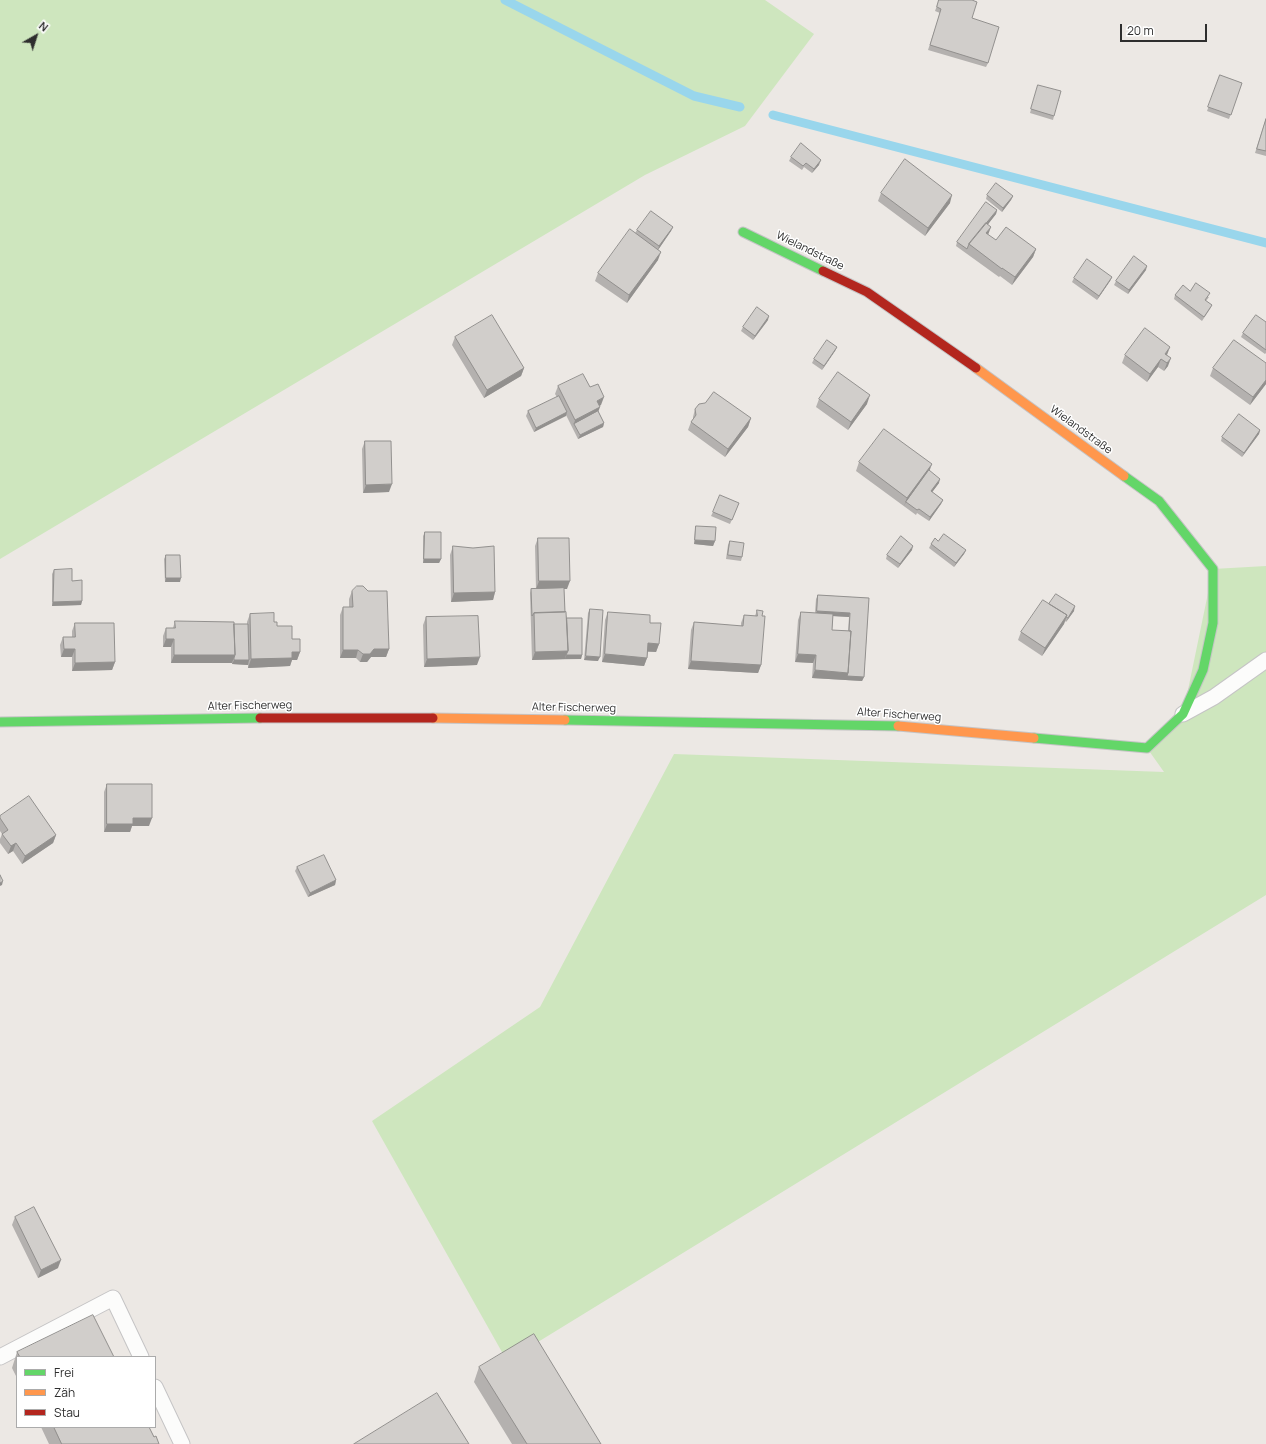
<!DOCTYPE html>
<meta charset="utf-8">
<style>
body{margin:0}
#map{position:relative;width:1266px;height:1444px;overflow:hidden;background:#ece8e4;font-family:Manrope,sans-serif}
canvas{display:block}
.legend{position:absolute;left:16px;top:1356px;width:140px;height:72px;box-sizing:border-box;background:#fff;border:1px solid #ababab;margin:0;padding:5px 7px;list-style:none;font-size:12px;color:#2e2e2e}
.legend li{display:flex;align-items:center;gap:8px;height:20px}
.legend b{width:20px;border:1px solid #ababab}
.north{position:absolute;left:16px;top:16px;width:40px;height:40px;-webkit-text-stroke:3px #fff;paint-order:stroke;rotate:39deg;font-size:11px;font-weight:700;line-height:16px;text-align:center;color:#2e2e2e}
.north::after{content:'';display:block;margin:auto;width:14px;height:18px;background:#2e2e2e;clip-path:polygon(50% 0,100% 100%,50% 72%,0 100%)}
.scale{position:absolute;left:1120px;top:24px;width:87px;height:18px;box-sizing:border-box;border:2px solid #2e2e2e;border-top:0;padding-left:5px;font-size:12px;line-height:14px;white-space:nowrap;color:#2e2e2e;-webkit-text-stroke:3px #fff;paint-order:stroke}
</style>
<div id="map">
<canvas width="1266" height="1444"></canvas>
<ul class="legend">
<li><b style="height:5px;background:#63d668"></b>Frei</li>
<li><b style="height:5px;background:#ff974d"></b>Zäh</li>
<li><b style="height:5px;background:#b3261e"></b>Stau</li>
</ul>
<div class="north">N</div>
<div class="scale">20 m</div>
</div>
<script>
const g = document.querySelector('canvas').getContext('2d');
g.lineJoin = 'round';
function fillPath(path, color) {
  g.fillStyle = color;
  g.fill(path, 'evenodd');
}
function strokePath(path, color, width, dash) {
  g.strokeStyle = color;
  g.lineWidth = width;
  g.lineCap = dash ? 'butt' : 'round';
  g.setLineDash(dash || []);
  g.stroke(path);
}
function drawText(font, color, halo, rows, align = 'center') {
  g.font = font + ' Manrope,sans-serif';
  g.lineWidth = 3;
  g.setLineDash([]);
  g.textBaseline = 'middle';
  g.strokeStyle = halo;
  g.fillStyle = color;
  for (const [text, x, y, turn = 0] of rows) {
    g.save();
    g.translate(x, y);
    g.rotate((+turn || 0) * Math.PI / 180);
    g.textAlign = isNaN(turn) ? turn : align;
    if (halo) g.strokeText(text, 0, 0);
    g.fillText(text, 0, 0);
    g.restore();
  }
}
fillPath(new Path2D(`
 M0,0H765L814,34L745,126L645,175L0,559Z
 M1266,566V895L507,1361L372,1121L540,1007L674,754L1164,772L1147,748L1183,714L1213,569Z`), '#cee6be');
strokePath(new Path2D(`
 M505,0L694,96L740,107
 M773,115L1266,243`), '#99d6ec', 9);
const lane = new Path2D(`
 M1183,714L1214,697L1266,660
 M0,1357L113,1298L141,1357
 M155,1387L182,1444`);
const fast = new Path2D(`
 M743,232L823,271
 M565,720L898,726
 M0,722L260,718
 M1034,738L1147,748L1183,714L1203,670L1213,623V569L1159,501L1124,476`);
const slow = new Path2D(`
 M976,368L1124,476
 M433,718L565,720
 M898,726L1034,738`);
const jam = new Path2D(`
 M823,271L867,292L976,368
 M260,718H433`);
strokePath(lane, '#c5c4c5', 17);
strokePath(fast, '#c5c4c5', 11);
strokePath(slow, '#c5c4c5', 11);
strokePath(jam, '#c5c4c5', 11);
strokePath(lane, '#fcfcfb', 15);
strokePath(fast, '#63d668', 9);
strokePath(slow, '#ff974d', 9);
strokePath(jam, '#b3261e', 9);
fillPath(new Path2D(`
 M939,0L988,63L986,67L928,50L940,13L935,11Z
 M1220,75L1242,83L1229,119L1207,111Z
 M1038,85L1054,116L1053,120L1030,113Z
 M1266,118V156L1255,153Z
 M791,157L819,165L812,173L804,167L802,170L789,161Z
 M881,193L950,203L925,236L878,201Z
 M987,195L1013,196L1011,200L1002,212L986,199Z
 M997,210L996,214L988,224V235L996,240L1036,249L1033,257L1012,285L1000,276L999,277L956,246L957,242Z
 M673,227L671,231L658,250V260L627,303L595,281L598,273L635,233L637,230Z
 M1146,270L1128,294L1114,285L1116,281Z
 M1112,277L1110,281L1097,300L1072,282L1074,278Z
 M1190,291L1209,297L1206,301L1212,305L1210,309L1202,321L1174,299L1175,295Z
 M768,320L753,340L741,331L743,327Z
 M1266,322V353L1265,354L1241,337L1243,333Z
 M455,337L524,368L521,376L484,398L452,345Z
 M837,347L835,351L822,370L812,363L814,359Z
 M1125,355H1167L1168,366L1164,371L1158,367L1147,382L1122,363Z
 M1266,363V384L1250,405L1210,376L1213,368Z
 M558,386L590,387L601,405L599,406L598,411L604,423L603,427L578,439L566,415L534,432L526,416L528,411L557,397L555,394Z
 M819,399L867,404L848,430L816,407Z
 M705,403L751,418L748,427L725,457L688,430L691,422L693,419V417L695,409Z
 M1260,430L1259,434L1242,457L1221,441L1222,437Z
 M365,441L389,492L363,493L362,449Z
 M859,462L929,471L939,483L932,492L943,500L941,504L929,521L917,513L916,515L856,471Z
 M739,503L730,524L711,516L713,512Z
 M696,526L715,541L713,546L694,544L695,530Z
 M425,532L441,559L439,563H423V536Z
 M538,538L567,589H564L565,612L567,618L582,655L581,659L532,660L530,593L531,589H536L535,546Z
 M730,541L742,557L741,561L726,559L728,545Z
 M938,541L966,550L964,554L954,567L929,548L931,544Z
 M453,546L495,592L493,600L451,602L450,555Z
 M912,550L898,568L886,559L887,555Z
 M166,555L180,582H165L164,559Z
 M54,570L72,581L82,601L81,605L52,606V574Z
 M352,591L389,649L386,657H371L367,662H360L356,658H340V615L343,607H349V599Z
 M818,595L869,598L864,677L862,681L812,678L813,663L795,662L798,620L801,612L815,613L816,599ZM833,616L849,617L848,631L832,630Z
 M1049,604L1074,611L1066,622L1065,621L1064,624L1042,656L1018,640L1021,632Z
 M590,609L598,661L584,660L588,613Z
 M757,610L761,665L758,673L688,669L691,630L694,622L741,626V623L744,615L755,616Z
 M608,612L659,644L656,652H648L647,658L644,666L602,662L605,620Z
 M250,614L274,622L277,626L292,639L300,652L297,660H292L290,666L248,668V665L232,664V662V663H171V647H163V636L166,628H173L175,621L234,624H247V622Z
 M426,617L477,665L424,667L423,625Z
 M75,623L115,662L112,670L72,671V657H61L60,645L63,637H72V631Z
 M107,784L149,826H132L130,832H104V792Z
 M0,816L56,835L53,843L22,864L13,851L8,854L0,843V839L2,834L0,831Z
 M297,867L336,880L335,885L308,897L295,871Z
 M15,1217L58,1268L38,1278L12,1225Z
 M17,1352L114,1357H17V1378L12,1368Z
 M479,1367L601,1444H512L474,1382Z
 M41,1427H149L154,1437L159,1444H49Z`), '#b4b1af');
fillPath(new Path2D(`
 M821,160L819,165L812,173L814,169Z
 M952,195L950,203L925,236L928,228Z
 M1013,196L1011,200L1002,212L1003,208Z
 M997,210L996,214L971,246L970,245Z
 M673,227L671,231L658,250L659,246Z
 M991,227L988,235L986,233Z
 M1036,249L1033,257L1012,285L1015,277Z
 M661,252L658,260L627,303L629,295Z
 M1147,266L1146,270L1128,294L1129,290Z
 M1112,277L1110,281L1097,300L1099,296Z
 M769,316L768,320L753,340L755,336Z
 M837,347L835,351L822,370L824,366Z
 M1170,347L1167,355L1163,360L1165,354Z
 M1171,358L1168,366L1164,371L1167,363Z
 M1161,359L1158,367L1147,382L1150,374Z
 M524,368L521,376L484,398L487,390Z
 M1266,380V384L1250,405L1253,397Z
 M870,395L867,404L848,430L851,422Z
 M604,397L601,405L594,409L597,401Z
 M600,407L597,415L574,424L575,420Z
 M567,412L566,416L534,432L536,428Z
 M751,418L748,427L725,457L728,449Z
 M604,423L603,427L578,439L580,435Z
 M1260,430L1259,434L1242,457L1244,453Z
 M932,464L929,472L906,502L904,506L907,498Z
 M940,479L939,483L930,495L931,491Z
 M392,484L389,492L363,493L366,485Z
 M943,500L941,504L929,521L930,517Z
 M695,540L715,541L713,546L694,544Z
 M913,546L912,550L898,568L900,564Z
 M966,550L964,554L954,567L956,563Z
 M424,559H441L439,563H423Z
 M166,578H181L180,582H165Z
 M539,581H570L567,589H536Z
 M495,592L493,600L451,602L454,593Z
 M82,601L81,605L52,606L53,602Z
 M1075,606L1074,611L1066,622L1068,618Z
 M817,611L850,613L849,617L815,615Z
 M1067,615L1064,624L1042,656L1045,648Z
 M166,639H174L171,647H163Z
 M648,643L659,644L656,652L645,651Z
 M64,649H75L72,657H61Z
 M374,649H389L386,657H371L367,662H360L363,654Z
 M343,650H358L356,658H340Z
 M568,651L565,659L532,660L535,652Z
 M292,652H300L297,660H292L290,666L248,668L251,659Z
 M605,654L647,658L644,666L602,662Z
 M798,654L816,655L813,663L795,662Z
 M174,655H235L232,663H171Z
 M566,655H582L581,659H565Z
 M586,656L600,657L598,661L584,660Z
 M480,657L477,665L424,667L427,659Z
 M234,660H249L248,665L232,664Z
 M691,661L761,665L758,673L688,669Z
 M115,662L112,670L72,671L75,663Z
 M815,670L848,673L864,677L862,681L812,678Z
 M133,818H152L149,826H132L130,832H104L107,824Z
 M56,835L53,843L22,864L25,856Z
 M16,843L13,851L8,854L11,846Z
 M336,880L335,885L308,897L310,893Z
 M3,881L2,885L0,886V883Z
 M61,1260L58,1268L38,1278L41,1270Z`), '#92908e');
const building = new Path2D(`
 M939,0H972L977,2L972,18L999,27L988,63L930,45L941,9L937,7Z
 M1220,75L1242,83L1231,115L1208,107Z
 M1038,85L1061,91L1054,116L1031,109Z
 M1266,119V151L1257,149Z
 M801,143L821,160L814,169L806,163L803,166L791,157Z
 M905,159L952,195L928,228L881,193Z
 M996,183L1013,196L1003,208L987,195Z
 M986,202L997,210L969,244L967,249L957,242Z
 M651,211L673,227L659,246L637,230Z
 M986,223L991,227L986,233L996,240L1006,227L1036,249L1015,277L1002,268V269L969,244Z
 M630,229L661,252L629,295L598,273Z
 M1134,256L1147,266L1129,290L1116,281Z
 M1087,259L1112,277L1099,296L1074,278Z
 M1196,283L1210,293L1205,300L1212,305L1204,317L1175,295L1183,285L1190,291Z
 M757,307L769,316L755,336L743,327Z
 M492,315L524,368L487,390L455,337Z
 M1256,315L1266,322V350L1243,333Z
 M1145,328L1170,347L1165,354L1171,358L1167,363L1161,359L1150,374L1125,355Z
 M827,340L837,347L824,366L814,359Z
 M1234,340L1266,363V380L1253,397L1213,368Z
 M838,372L870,395L851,422L819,399Z
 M583,374L590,387L598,384L604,397L597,401L600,407L575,420L558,386Z
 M714,392L751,418L728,449L691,422L696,415L695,409L699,404L705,403Z
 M559,396L567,412L536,428L528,411Z
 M598,411L604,423L580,435L574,424Z
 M1239,414L1260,430L1244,453L1222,437Z
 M884,429L932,464L907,498L859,462Z
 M365,441H391L392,484L366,485Z
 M929,470L940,479L931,491L943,500L930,517L919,509L917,510L906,502Z
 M720,495L739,503L732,520L713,512Z
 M696,526L716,527L715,541L695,540Z
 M425,532H441V559H424Z
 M944,534L966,550L956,563L931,544L935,538L938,541Z
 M901,536L913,546L900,564L887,555Z
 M538,538H569L570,581H539Z
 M730,541L744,543L742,557L728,555Z
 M453,546L473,548L494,546L495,592L454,593Z
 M166,555H180L181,578H166Z
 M72,569V581L82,580V601L53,602L54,570Z
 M357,586H363L368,591H387L389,649H374L370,654H363L358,650H343V607H353L352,591Z
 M564,588L565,612L534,613L532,616L531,589Z
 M1056,594L1075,606L1068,618L1066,617L1067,615L1049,604Z
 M818,595L869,598L864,677L847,676L848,673L851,631H849L850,613L817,611Z
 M1043,600L1067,615L1045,648L1021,632Z
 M590,609L603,610L600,657L586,656Z
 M757,610L763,611L762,616H765L761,665L691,661L694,622L743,626L744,615L757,616Z
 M566,612L568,651L535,652L534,613Z
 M608,612L650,615V623H661L659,644L648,643L647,658L605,654Z
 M801,612L833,614L832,630L851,631L848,673L815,670L816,655L798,654Z
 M274,613V622H277V626H292V639H300V652H292V658L251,659L250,614Z
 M478,616L480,657L427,659L426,617Z
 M567,618H582V655H566L568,651Z
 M175,621L234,622L235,655H174V639H166V628H175Z
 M75,623H114L115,662L75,663V649H64L63,637H75Z
 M234,624H248L249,660H234V658L235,655Z
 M107,784H152V818H133V824H107Z
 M29,796L56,835L25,856L16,843L11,846L2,834L8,830L0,818V816Z
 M324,855L336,880L310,893L297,867Z
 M0,875L3,881L0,883Z
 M34,1207L61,1260L41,1270L15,1217Z
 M93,1315L114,1357H20L17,1352Z
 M534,1334L601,1444H527L479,1367Z
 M437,1393L469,1444H354Z
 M54,1427H149L154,1437L156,1436L159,1444H62Z`);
fillPath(building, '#d1cecb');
strokePath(building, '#92908e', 1);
drawText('11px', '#2e2e2e', '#fff', [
 ["Wielandstraße",810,251,26],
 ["Wielandstraße",1081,430,36],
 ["Alter Fischerweg",250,706,-1],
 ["Alter Fischerweg",574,708,1],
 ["Alter Fischerweg",899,715,4]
]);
</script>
